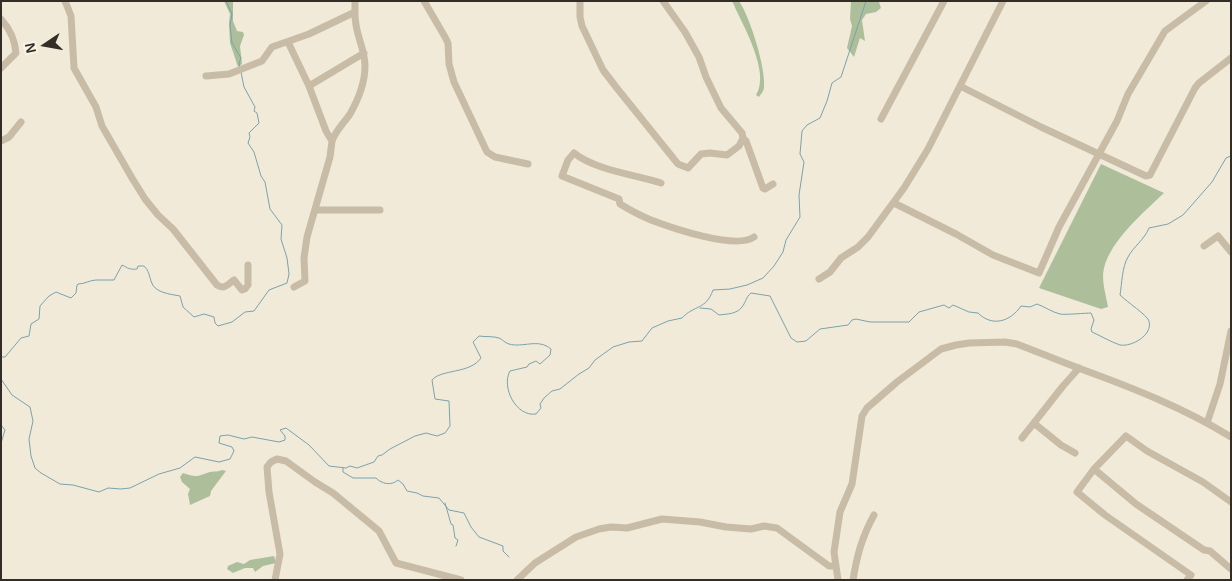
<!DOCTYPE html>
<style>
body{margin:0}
#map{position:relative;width:1232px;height:581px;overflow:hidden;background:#f1ead9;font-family:Helvetica,sans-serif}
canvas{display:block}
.frame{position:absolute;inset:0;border:2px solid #342d27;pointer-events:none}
.north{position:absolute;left:20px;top:20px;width:50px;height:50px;-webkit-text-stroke:4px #f9f3e5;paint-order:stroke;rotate:258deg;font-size:14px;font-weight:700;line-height:20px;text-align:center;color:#342d27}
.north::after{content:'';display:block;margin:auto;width:18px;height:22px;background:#342d27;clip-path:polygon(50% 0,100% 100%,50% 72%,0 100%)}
</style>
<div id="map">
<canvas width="1232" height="581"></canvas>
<div class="frame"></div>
<div class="north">N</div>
</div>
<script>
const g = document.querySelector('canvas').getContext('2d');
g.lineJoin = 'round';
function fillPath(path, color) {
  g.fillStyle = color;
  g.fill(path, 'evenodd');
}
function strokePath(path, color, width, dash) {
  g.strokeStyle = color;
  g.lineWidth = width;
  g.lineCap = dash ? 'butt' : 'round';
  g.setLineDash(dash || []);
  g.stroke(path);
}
fillPath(new Path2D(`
 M224,1H233V21L237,31L243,32L244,35L240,46L242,64L238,67L230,43L229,23L230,14Z
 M732,1H739C750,17 766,68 764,87C764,91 761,94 759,97L756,95C771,72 742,24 732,1Z
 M851,1H876L879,2L881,8L876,12L866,14L862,20L865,41L860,38L854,57L847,48L852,26L850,19Z
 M1101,164L1164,193C1143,213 1111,240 1104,268C1101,280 1106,295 1108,307L1101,309L1039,288Z
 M222,470L226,471L211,491L210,496L190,505L188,494L190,489L182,482L180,477L183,473C197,478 198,476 210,472C215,471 218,472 222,470Z
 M274,556L276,563L263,566L255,572L253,568H245L233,573L227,569L228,566L237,562L244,564L250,560Z`), '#acbf9a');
strokePath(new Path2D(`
 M226,1L232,14L230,25L232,43L241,58L239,63L240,68
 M700,308L711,309L719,315C727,314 737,314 742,307C746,302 746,297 751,293L770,296L791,338L797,342L806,341L820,329L848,325L852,320L856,319L870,322H909L919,312L944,305L949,308L953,305L969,312L978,313C992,327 1010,322 1021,306L1030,307L1037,304C1045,307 1052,312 1060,314C1065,315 1086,313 1091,313L1094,320L1091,329L1092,332C1101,336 1111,342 1120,345C1132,347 1153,335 1149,321C1147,315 1127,302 1120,295C1122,283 1122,267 1128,257C1134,246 1144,240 1149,228L1168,224L1183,215L1212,182L1226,158L1231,156
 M1,357H5L21,338L29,336L31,324L39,319L40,306L49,296L56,292L71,298L76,293L77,285L78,284C85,284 90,280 96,280C102,280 108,280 114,280L122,265C128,268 130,270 137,269L138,266H144C149,271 149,275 151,281C154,293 170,294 180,296L183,307L194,317L204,314L214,317L215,323L218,326L232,322L245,312L254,311L269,290L287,283L289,274L287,258L281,239L282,225L270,209L265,182L261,176L254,152L248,143L250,137L249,133L259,123L257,113L254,111L255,107L244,87L241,72
 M1,379L12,395L30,407L33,421L29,439L31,456L35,468L41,473L60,484L73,485L99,492L108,488L121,489L130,488L159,474L180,468L195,457L219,462L230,459L234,451L232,447L219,443L220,436L228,435L244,439L252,437L279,442L285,440V436L280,430L286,428L309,445L329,466L346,468L350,466L357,468L374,462L378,456L382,455L390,449L415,436L426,433L437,436L445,433L450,426L449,401L435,399L432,380C441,369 470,374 481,358L473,342L479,336C485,337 493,336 499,338C502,339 505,343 509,344C523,348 538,338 551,349L550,355L540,364L536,361L529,364L527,367L510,371C501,387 516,417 536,414L541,408L540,404L544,398L552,391L560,389L579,374L589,368L595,360L613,347L629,342L642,341L652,328L668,321L682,318C694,305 706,310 713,290L730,289L747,285L763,278L774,266L783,252L786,240L800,217L799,195L804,162L800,154L802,131L807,125L820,118L827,101L832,83L841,77L866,1
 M1,425L5,430L1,443
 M343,468V472L353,478H376C382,484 391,486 398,480L403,484L407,491L417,493L423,496L439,498L449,510L464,513L471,527L479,537L503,546V551L509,557
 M445,503L451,524L453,525L455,538L458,540L456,546`), '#79a2ad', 1);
strokePath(new Path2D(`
 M65,1L71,16L74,68L96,107L102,126L132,178L145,199L158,215L173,229L217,285C225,290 228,284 234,280L242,290L245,289L248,285V265
 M424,1L445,37L448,43L449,64L454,82L487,152L495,157L528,164
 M580,1V17L582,26L603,70L616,87L678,164L688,168L701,154L710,153L727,155L739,146L743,138L742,133L721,108L706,77L699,57L685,32L663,1
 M1,19C10,29 15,39 16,53L1,68
 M288,42L309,86L326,131L332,141L330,157L307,237L304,258L305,281L294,287
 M206,76L229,74L262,61L272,47L309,34L355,12V1
 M309,86L364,53
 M960,86L1041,127L1146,176L1150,175L1195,88L1199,83L1231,58
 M881,119L944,1
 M743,138L746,141L763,188L765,189L773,184
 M1,141L9,137L21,122
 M332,141C336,130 344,123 350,114C358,100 365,82 365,66C365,47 354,33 355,12
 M661,183C636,175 595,170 574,153L568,160L562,176L619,199L620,204C630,210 641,216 651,220C672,228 736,250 754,237
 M894,203L956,234L993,255L1039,273L1059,227L1117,121L1128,94L1165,31L1206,1
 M316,210H380
 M1204,246L1218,236L1231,252
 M819,279L830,272L841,258L858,247L868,237L904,188L928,149L1003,1
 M1207,423L1220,384L1231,331
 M1035,424L1061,445L1075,453
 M1022,438L1063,386L1079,368
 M1094,469L1136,504L1204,550L1210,551L1231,569
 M275,580L280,554L269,492L267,467L271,462L277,459L286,461L315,482L333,493L379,531L396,563L461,580
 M517,580L535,563L576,537L599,529L611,527L627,528L662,519L700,522L726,527L751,529L764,526L777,528L829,566H836
 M838,580L834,552L840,512L852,484L862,416L867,408L897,382L941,349L956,345L969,343L1005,342L1017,344C1038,352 1059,361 1081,369C1133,388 1184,408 1231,437
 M853,580C857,555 862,537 874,515
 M1187,580L1191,575L1105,515L1077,492L1094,469L1126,436L1147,451L1203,482L1231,502`), '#c8bca6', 7);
</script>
